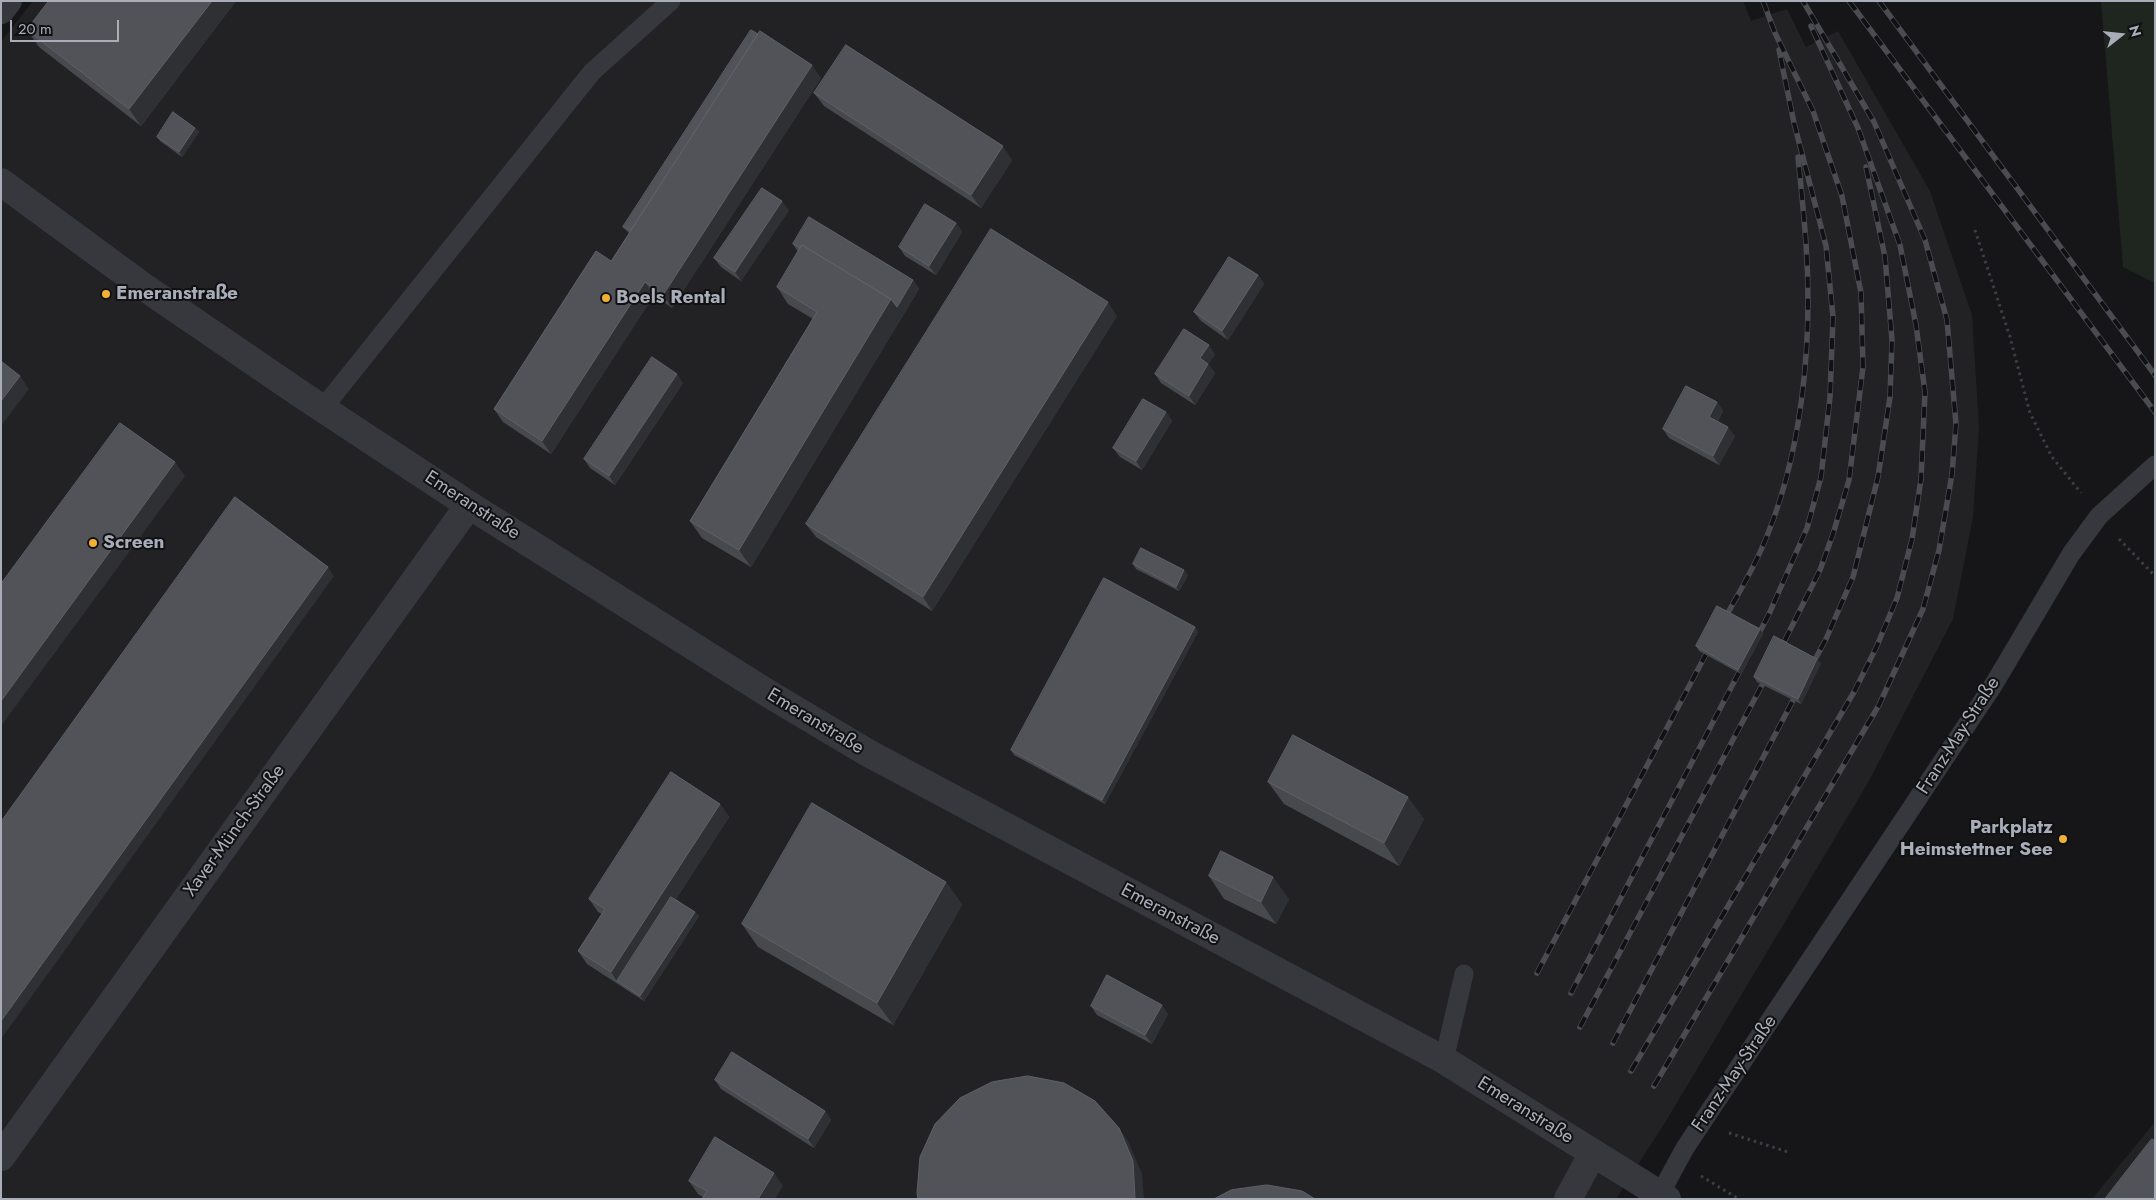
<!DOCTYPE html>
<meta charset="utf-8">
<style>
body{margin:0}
#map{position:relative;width:2156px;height:1200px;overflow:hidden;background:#161618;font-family:Jost,sans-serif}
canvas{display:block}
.frame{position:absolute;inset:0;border:2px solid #a8adb8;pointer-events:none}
.north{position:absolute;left:2096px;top:10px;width:50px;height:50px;-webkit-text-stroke:4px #111113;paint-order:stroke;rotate:74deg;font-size:14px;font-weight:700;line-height:20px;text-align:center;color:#a8adb8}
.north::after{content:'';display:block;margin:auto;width:18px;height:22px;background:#a8adb8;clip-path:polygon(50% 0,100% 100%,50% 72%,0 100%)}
.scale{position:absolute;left:10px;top:20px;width:109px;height:22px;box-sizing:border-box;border:2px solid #a8adb8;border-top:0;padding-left:6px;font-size:15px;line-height:18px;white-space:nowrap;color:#a8adb8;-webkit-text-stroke:4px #111113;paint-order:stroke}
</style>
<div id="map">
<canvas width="2156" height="1200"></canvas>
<div class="frame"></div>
<div class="north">N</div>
<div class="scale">20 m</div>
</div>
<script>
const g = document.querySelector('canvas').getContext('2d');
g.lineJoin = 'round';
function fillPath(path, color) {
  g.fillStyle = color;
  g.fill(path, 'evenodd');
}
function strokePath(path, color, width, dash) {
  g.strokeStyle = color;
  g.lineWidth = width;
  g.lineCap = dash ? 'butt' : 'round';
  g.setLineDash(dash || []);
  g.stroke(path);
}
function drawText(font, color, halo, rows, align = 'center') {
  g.font = font + ' Jost,sans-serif';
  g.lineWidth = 4;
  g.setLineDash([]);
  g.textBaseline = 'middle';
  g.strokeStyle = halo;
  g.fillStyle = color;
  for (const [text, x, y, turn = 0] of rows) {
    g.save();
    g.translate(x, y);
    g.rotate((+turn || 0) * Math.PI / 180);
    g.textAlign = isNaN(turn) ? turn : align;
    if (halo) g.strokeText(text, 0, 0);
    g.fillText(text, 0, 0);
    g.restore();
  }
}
fillPath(new Path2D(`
 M33,1H1743L1751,21L1787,9L1806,47L1838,31L1930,191L1972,315L1979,427L1973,517L1953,619L1869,781L1666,1121L1616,1199H1V42Z
 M2155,1122V1199H2092Z`), '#222225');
fillPath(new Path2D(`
 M2101,1H2155V283L2123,267Z`), '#1e261f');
strokePath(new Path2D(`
 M1975,230L2010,337L2030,413L2052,457L2081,493
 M2119,539L2155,576
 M1729,1133L1788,1152
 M1701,1176L1739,1199`), '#3d3f44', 3, [2.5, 4]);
strokePath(new Path2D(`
 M323,408L592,72L671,1
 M1444,1060L1464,974
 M1660,1194L1685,1148L1994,684L2071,554L2099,516L2155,465`), '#37383d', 19);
strokePath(new Path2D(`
 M1,10L8,1
 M1,182L144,287L302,395L469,505L769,694L868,753L1444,1060L1667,1199
 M1,1157L469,505
 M1568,1199L1593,1153`), '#37383d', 28);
const rail = new Path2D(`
 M1763,1L1775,33L1813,111L1842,196L1861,293L1863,367L1849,480L1833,534L1820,570L1778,654
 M1849,1L2155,412
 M1879,1L2155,375
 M1722,624C1735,599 1750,575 1761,550C1802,459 1813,343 1806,244C1804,215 1801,186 1798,157
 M1754,643L1769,614L1807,528L1821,477L1830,397L1833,317L1826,246L1794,123L1779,50
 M1810,669L1826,639L1853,577L1878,477L1890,397L1892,340L1885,257L1866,167
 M1537,973L1713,641
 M1571,993L1745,661
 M1580,1027L1769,672
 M1613,1043L1799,689
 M1631,1071L1854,692L1876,648L1897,598L1912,539L1921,479L1925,392L1916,325L1900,245L1858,128L1811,26
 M1654,1086L1879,705L1923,609L1939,550L1952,474L1956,424L1947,320L1925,240L1874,122L1803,1`);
strokePath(rail, '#4a4c52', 5.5);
strokePath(rail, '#111113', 4, [11]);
fillPath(new Path2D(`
 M49,1H236L141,126L39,47L27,30Z
 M821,78L672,308L654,295L551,454L503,422L494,409L611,261L629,233L623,227Z
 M814,93L1012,160L981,208L824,106Z
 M195,128L199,132L182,157L160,141L157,137Z
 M789,210L741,281L721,267L714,258Z
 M956,223L962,232L936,275L905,256L899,247Z
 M793,244L913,280L919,289L751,567L702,538L690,521L813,319L788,304L777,287L798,252Z
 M1258,275L1264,284L1228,340L1201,321L1194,312Z
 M1117,316L932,611L816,537L806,524Z
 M1215,354L1208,364L1215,373L1195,405L1161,383L1155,374Z
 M683,383L615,485L590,468L584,459Z
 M1717,402L1723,411L1718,421L1735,436L1719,465L1669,438L1663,429Z
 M1166,412L1172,421L1142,470L1120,457L1113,448Z
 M1133,564L1188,575L1179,591L1136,569Z
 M1195,627L1198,632L1105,804L1014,755L1011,750Z
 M1760,629L1763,634L1741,674L1699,651L1696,646Z
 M1821,663L1801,704L1757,682L1754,677Z
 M1268,782L1424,819L1399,866L1284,804Z
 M720,804L729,817L676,899L699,916L644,1001L587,964L578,951L602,914L598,912L589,899Z
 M1209,876L1289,899L1276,924L1224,899Z
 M946,882L962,905L893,1025L758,947L742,924Z
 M1091,1006L1168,1014L1152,1044L1097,1015Z
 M715,1080L825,1111L831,1120L814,1148L721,1089Z
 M689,1181L783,1186L703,1197L698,1194Z`), '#47494d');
fillPath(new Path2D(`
 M212,1H236L141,126L129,109Z
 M812,65L821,78L672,308L663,295Z
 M195,128L199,132L182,157L179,152Z
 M1003,146L1012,160L981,208L971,195Z
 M782,201L789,210L741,281L735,272Z
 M956,223L962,232L936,275L929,266Z
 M1258,275L1264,284L1228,340L1222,331Z
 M913,280L919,289L751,567L739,550L891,299Z
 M645,282L654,295L551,454L542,441Z
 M1108,302L1117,316L932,611L923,597Z
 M1209,345L1215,354L1206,367L1200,358Z
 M1208,364L1215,373L1195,405L1189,396Z
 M677,374L683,383L615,485L609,476Z
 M20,376L29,389L1,426V401Z
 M1717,402L1723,411L1715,426L1709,417Z
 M1166,412L1172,421L1142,470L1136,461Z
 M1728,427L1735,436L1719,465L1713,456Z
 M175,462L185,476L1,726V701Z
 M328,567L334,576L1,1039V1021Z
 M1184,570L1188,575L1179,591L1176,587Z
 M1195,627L1198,632L1105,804L1102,800Z
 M1760,629L1763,634L1741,674L1738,670Z
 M1817,659L1821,663L1801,704L1798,699Z
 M1408,797L1424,819L1399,866L1384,843Z
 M720,804L729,817L621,984L617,981L611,972Z
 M1273,877L1289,899L1276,924L1261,902Z
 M946,882L962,905L893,1025L877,1003Z
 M695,912L699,916L644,1001L640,996Z
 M1162,1005L1168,1014L1152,1044L1145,1035Z
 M825,1111L831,1120L814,1148L808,1139Z
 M1119,1128L1128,1141L1142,1174L1144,1199H1135Z
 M774,1173L783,1186L775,1199H758Z`), '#2f3033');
const building = new Path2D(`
 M49,1H212L129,109L27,30Z
 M751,30L758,34L630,231L623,227Z
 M760,31L812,65L663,295L645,282L542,441L494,409L596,251L611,261Z
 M846,45L1003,146L971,195L814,93Z
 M173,112L195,128L179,152L157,137Z
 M762,188L782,201L735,272L714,258Z
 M925,204L956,223L929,266L899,247Z
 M809,217L913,280L897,307L891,299L802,245L800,248L793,244Z
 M991,229L1108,302L923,597L806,524Z
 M802,245L891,299L739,550L690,521L817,312L777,287Z
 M1229,257L1258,275L1222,331L1194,312Z
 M1184,329L1209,345L1200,358L1208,364L1189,396L1155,374Z
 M652,357L677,374L609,476L584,459Z
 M1,361L20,376L1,401Z
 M1686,386L1717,402L1709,417L1728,427L1713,456L1663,429Z
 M1143,399L1166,412L1136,461L1113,448Z
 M120,423L175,462L1,701V584Z
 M235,497L328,567L1,1021V822Z
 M1141,548L1184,570L1176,587L1133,564Z
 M1104,578L1195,627L1102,800L1011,750Z
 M1717,606L1760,629L1738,670L1696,646Z
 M1774,636L1817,659L1798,699L1754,677Z
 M1293,735L1408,797L1384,843L1268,782Z
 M671,772L720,804L611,972L578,951L605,909L589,899Z
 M812,803L946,882L877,1003L742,924Z
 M1221,851L1273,877L1261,902L1209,876Z
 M671,897L695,912L640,996L617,981Z
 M1107,975L1162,1005L1145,1035L1091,1006Z
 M732,1052L825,1111L808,1139L715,1080Z
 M1028,1076L1064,1083L1095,1101L1119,1128L1133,1161L1135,1199H918L917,1193L920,1157L935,1124L960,1098L992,1082Z
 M715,1137L774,1173L758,1199H702L707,1191L689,1181Z
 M2152,1139L2155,1141V1199H2105Z
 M1267,1185L1302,1191L1315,1199H1214L1231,1190Z`);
fillPath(building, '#525359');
strokePath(building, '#5f6168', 1);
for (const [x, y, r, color] of [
 [106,294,5,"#f2b134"],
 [606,298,5,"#f2b134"],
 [93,543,5,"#f2b134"],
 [2063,839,5,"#f2b134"]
]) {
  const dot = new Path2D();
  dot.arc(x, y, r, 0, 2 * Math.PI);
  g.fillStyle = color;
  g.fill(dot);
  strokePath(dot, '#111113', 2);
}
drawText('bold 19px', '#a8adb8', '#111113', [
 ["Emeranstraße",116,294],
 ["Boels Rental",616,298],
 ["Screen",103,543],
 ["Parkplatz",2053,828,"right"],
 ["Heimstettner See",2053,850,"right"]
], 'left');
drawText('19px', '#a8adb8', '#111113', [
 ["Emeranstraße",472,506,33],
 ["Emeranstraße",815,722,31],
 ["Franz-May-Straße",1959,736,-57],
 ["Xaver-Münch-Straße",235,831,-54],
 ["Emeranstraße",1170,915,28],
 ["Franz-May-Straße",1735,1074,-56],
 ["Emeranstraße",1525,1111,32]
]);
</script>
